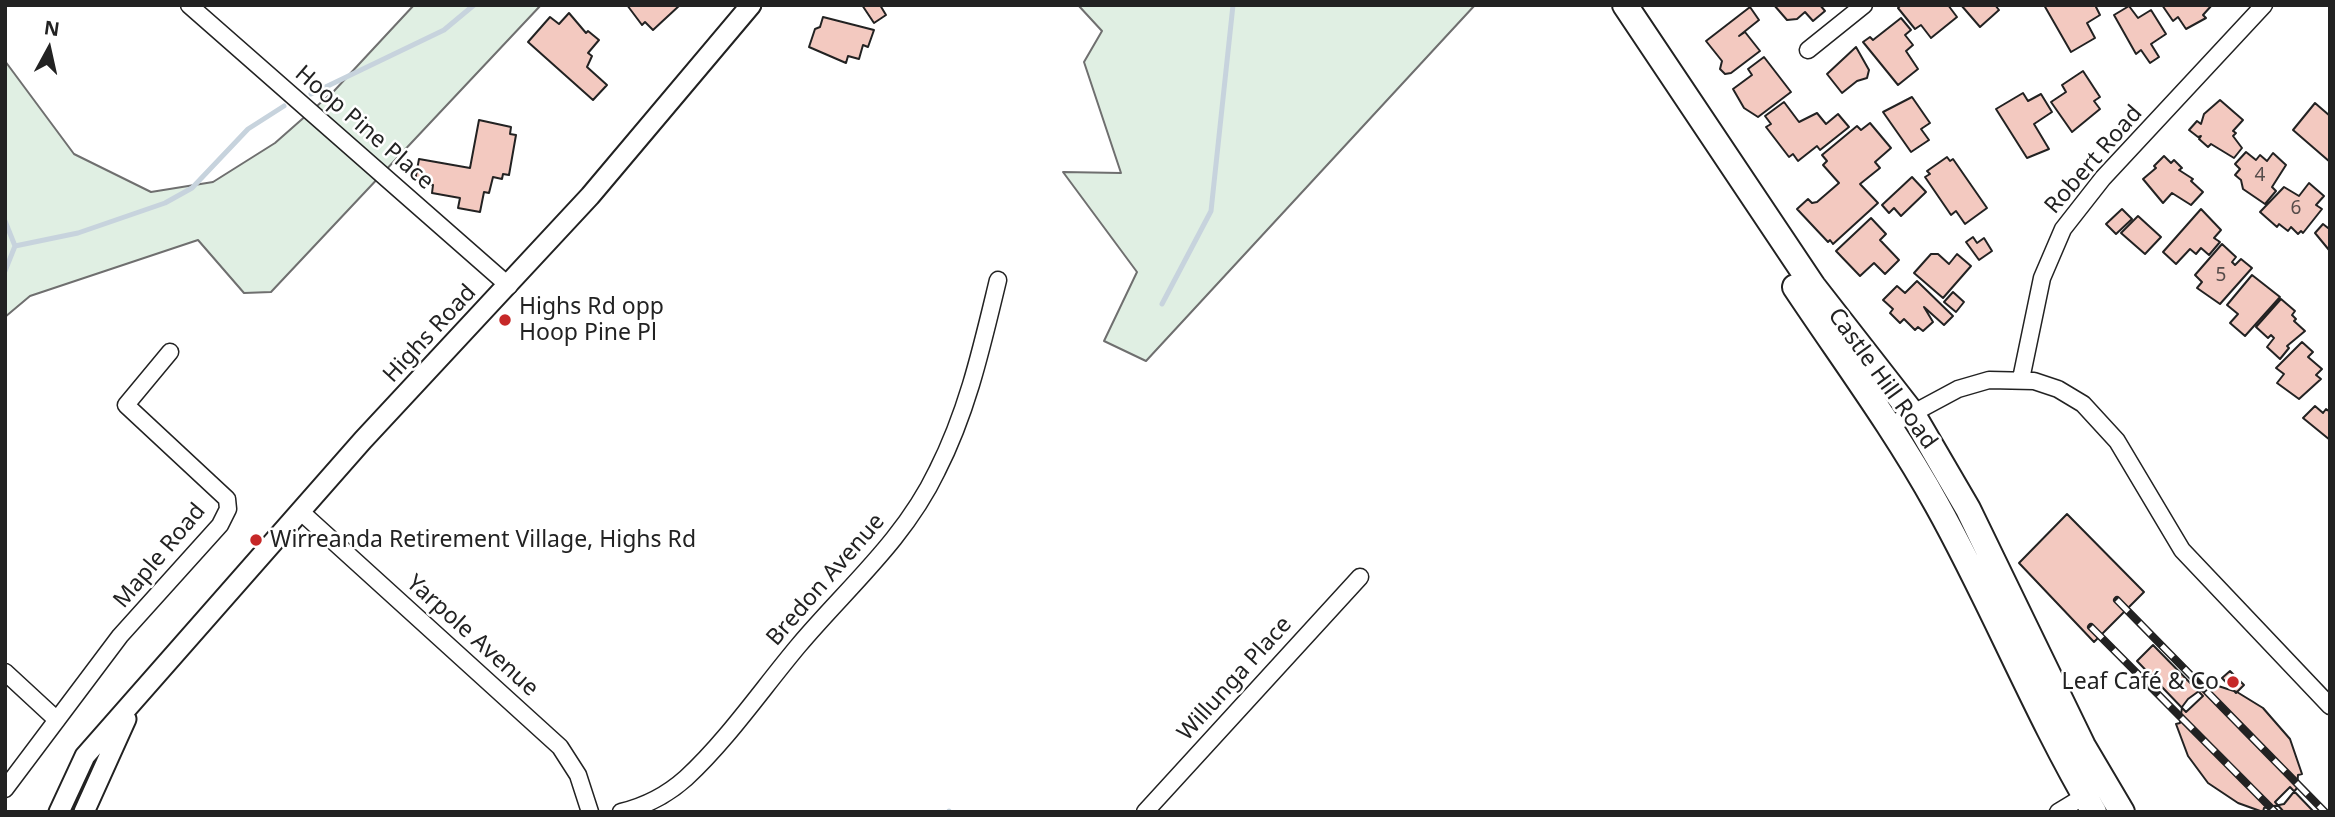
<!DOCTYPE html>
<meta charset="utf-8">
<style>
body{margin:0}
#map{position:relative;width:2335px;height:817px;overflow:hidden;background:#fff;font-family:"Noto Sans",sans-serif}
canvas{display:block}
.frame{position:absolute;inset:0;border:7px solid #222;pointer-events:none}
.north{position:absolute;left:14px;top:14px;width:70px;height:70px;-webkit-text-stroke:5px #fff;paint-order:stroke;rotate:8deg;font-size:19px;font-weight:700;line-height:28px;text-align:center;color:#222}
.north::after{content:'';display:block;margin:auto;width:24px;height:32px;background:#222;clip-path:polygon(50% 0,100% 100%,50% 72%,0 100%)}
</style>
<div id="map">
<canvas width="2335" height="817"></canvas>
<div class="frame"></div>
<div class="north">N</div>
</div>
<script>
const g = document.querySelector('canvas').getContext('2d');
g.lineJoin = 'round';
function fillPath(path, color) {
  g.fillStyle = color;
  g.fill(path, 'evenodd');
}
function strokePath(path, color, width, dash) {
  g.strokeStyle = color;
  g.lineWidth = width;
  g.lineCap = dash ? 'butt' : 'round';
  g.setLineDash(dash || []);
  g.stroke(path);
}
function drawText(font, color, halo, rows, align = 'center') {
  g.font = font + ' "Noto Sans",sans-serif';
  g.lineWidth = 5;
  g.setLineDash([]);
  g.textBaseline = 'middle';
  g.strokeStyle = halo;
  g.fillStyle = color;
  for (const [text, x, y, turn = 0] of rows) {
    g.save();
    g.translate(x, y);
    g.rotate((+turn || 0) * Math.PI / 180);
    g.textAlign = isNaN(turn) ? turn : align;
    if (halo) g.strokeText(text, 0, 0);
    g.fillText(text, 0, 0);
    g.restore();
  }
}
const green = new Path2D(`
 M414,5H541L271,292L244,293L198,240L30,296L5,317V61L74,154L151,192L213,182L275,143L334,91Z
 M1078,5H1475L1146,361L1104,341L1137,272L1063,172L1121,173L1084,62L1102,31Z`);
fillPath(green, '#e0efe3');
strokePath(green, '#6f6f6f', 2);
strokePath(new Path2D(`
 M311,94L444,30L474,5
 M5,221L15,246L5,271
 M15,246L78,233L165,203L192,188L248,129L284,106
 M1162,304L1211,211L1233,5
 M949,812V811`), '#c7d3dd', 5);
const building = new Path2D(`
 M627,5H680L653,30L645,22L642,25Z
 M862,5H880L886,15L874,23Z
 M1774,5H1820L1825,11L1813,21L1805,12L1797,19L1787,20Z
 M1901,5H1948L1957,17L1931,38L1921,25L1915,29L1898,8Z
 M1961,5H1995L1999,10L1980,27Z
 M2044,5H2095L2100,15L2087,23L2095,38L2071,52Z
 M2162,5H2212L2203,15L2206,18L2186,29L2178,17L2173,21Z
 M2129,6L2138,18L2151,10L2166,34L2151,44L2159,57L2150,63L2141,50L2136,54L2114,15Z
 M1750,7L1759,20L1739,36L1745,32L1760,51L1731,73L1725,74L1720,69L1722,61L1706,41Z
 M569,13L586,33L588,31L599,40L588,53L592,56L587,67L607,85L593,100L528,42L550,17L559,24Z
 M823,17L874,30L868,47L863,45L859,59L848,56L846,63L809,47L815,29L820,27Z
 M1901,18L1911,30L1905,35L1913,45L1906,51L1918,69L1898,85L1863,42L1870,37L1873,40Z
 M1856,47L1869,70L1867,78L1857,81L1842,93L1827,74Z
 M1764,57L1791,92L1758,117L1744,108L1733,89L1752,75L1748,69Z
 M2083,71L2100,97L2094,101L2100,109L2072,132L2051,102L2066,92L2062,85Z
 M2023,93L2028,101L2041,94L2052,112L2034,124L2049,149L2027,158L1996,109Z
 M1912,97L1930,123L1921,129L1929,140L1911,152L1883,112Z
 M2220,100L2243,120L2233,131L2236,133L2233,136L2242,148L2234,158L2211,144L2208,147L2199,139L2201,136L2198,137L2189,130L2197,121L2201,124L2204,114Z
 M1784,102L1799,122L1817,113L1826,124L1838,114L1849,127L1820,150L1817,146L1798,161L1793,154L1789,157L1766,127L1771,124L1765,116Z
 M2315,103L2330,116V162L2293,130Z
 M479,120L511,127L510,134L516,135L509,175L503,174L502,179L493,177L489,193L484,192L480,212L458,208L460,198L432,193L433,185L415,181L419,159L470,168Z
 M1870,123L1891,148L1875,162L1880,168L1860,184L1878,203L1833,244L1830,240L1828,242L1797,209L1808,199L1812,203L1817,202L1839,183L1823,165L1827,161L1822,155L1857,126L1861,130Z
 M2246,152L2256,160L2260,155L2267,161L2273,153L2286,165L2272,187L2276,191L2265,204L2243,189L2241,180L2235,175L2240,169L2235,164Z
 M2164,156L2171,163L2174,160L2182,168L2179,170L2193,179L2191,181L2203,192L2191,205L2172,193L2163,203L2143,179L2156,168L2154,166Z
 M1947,157L1950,161L1953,159L1987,208L1965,224L1956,211L1951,215L1925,177L1930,174L1927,171Z
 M1912,177L1926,192L1901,216L1894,208L1889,213L1882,205Z
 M2309,183L2324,196L2316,205L2322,209L2303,233L2301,231L2298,234L2291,227L2288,231L2279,224L2277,227L2260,212L2284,187L2299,196Z
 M2122,209L2132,219L2116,234L2106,224Z
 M2201,209L2221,230L2214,238L2220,242L2209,255L2201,248L2196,254L2190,249L2176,264L2163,252Z
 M2138,216L2161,237L2145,254L2121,233Z
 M1871,218L1886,234L1880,240L1899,260L1885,274L1874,263L1860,276L1836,251Z
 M2323,224L2328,228L2330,225L2329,250L2315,233Z
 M1973,237L1977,243L1984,238L1992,251L1979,260L1966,242Z
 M2222,244L2236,257L2232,262L2235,265L2241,259L2252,268L2220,304L2197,288L2202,282L2195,275Z
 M1931,254H1938L1949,264L1957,254L1971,266L1943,298L1914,273Z
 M2252,275L2280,297L2245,336L2230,323L2238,314L2227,305Z
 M1917,281L1953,316L1944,325L1924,307L1933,322L1923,331L1918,327L1915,330L1904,319L1900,323L1890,313L1893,309L1883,300L1897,286L1905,293Z
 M1953,292L1964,302L1956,312L1944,302Z
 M2281,299L2295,311L2292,315L2296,319L2294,321L2305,331L2287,346L2289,348L2280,359L2267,347L2274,338L2271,335L2268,338L2256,327Z
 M2302,342L2313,352L2308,357L2322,369L2316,375L2321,379L2299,399L2277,383L2284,374L2276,368Z
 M2315,406L2323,413L2326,409L2330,412V440L2303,418Z
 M2067,514L2144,592L2094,642L2019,563Z
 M2153,645L2203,696L2186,712L2137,661Z
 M2230,671L2244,685L2236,693L2222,678Z
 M2215,685L2237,692L2263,708L2290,739L2302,774L2298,775L2297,788L2284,804L2264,808L2263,812L2238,803L2208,783L2188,756L2176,724L2180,723L2182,707L2188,699L2199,691L2214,690Z
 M2290,787L2314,812H2284L2275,802Z`);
fillPath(building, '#f3c9c0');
strokePath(building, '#222', 2);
const minor = new Path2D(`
 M189,5L509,286
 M1808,50L1864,5
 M2021,379L2042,278L2063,229L2103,178L2264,5
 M1891,425L1958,389L1989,380L2034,381L2058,389L2083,404L2117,441L2182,550L2330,706
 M300,511L560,747L578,775L590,812
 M5,672L57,720
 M5,789L120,636L220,525L228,509L227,499L126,405L170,352
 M621,812C646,806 667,795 686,778C728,739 762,689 799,645C847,588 904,540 937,471C968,410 982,346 998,280
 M1145,812L1360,577
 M2058,812L2091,792`);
const tertiary = new Path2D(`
 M59,812L85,756L363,440L590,196L751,5
 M84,812L126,719`);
const primary = new Path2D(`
 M1625,5L1813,286L1912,413L1968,509L2083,746L2122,812
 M1795,287C1843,359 1895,429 1937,505C1993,605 2035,712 2094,812`);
strokePath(minor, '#222', 19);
strokePath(tertiary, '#222', 23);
strokePath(primary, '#222', 28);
strokePath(minor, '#fff', 16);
strokePath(tertiary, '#fff', 19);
strokePath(primary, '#fff', 24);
const rail = new Path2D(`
 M2117,600L2325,812
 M2091,627L2275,812`);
strokePath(rail, '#222', 8);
strokePath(rail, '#fff', 5, [16]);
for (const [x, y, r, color] of [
 [505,320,7,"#c62828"],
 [256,540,7,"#c62828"],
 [2233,682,7,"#c62828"]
]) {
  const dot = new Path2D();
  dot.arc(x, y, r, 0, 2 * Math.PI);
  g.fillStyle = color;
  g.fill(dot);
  strokePath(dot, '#fff', 2.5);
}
drawText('19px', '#564c4a', null, [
 ["4",2260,176],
 ["6",2296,209],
 ["5",2221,276]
]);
drawText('23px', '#222', '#fff', [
 ["Hoop Pine Place",364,128,41],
 ["Robert Road",2094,160,-49],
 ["Highs Road",430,334,-47],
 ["Castle Hill Road",1882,379,54],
 ["Maple Road",160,556,-50],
 ["Bredon Avenue",826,580,-49],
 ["Yarpole Avenue",472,636,42],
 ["Willunga Place",1235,679,-48]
]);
drawText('23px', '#222', '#fff', [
 ["Highs Rd opp",519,307],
 ["Hoop Pine Pl",519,333],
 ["Wirreanda Retirement Village, Highs Rd",270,540],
 ["Leaf Café & Co",2219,682,"right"]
], 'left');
</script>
